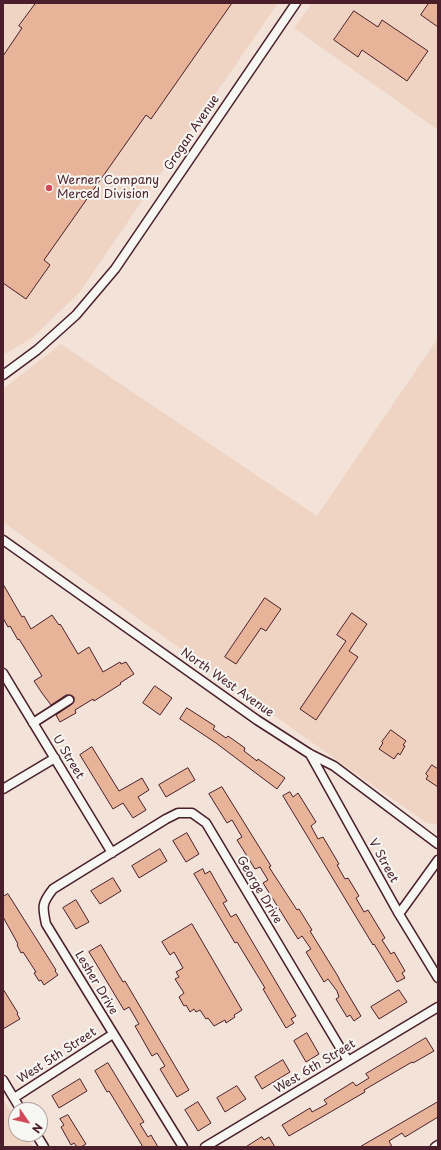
<!DOCTYPE html>
<style>
body{margin:0}
#map{position:relative;width:441px;height:1150px;overflow:hidden;background:#f2e2d7;font-family:"Playpen Sans",sans-serif}
canvas{display:block}
.frame{position:absolute;inset:0;border:4px solid #4a1f2b;pointer-events:none}
.north{position:absolute;left:8px;top:1102px;width:40px;height:40px;box-sizing:border-box;background:#f6f6f2;border:1px solid #b1a0a2;border-radius:50%;rotate:124deg;font-size:11px;font-weight:700;line-height:16px;text-align:center;color:#4a1f2b}
.north::after{content:'';display:block;margin:auto;width:14px;height:18px;background:#d1495b;clip-path:polygon(50% 0,100% 100%,50% 72%,0 100%)}
</style>
<div id="map">
<canvas width="441" height="1150"></canvas>
<div class="frame"></div>
<div class="north">N</div>
</div>
<script>
const g = document.querySelector('canvas').getContext('2d');
g.lineJoin = 'round';
function fillPath(path, color) {
  g.fillStyle = color;
  g.fill(path, 'evenodd');
}
function strokePath(path, color, width, dash) {
  g.strokeStyle = color;
  g.lineWidth = width;
  g.lineCap = dash ? 'butt' : 'round';
  g.setLineDash(dash || []);
  g.stroke(path);
}
function drawText(font, color, halo, rows, align = 'center') {
  g.font = font + ' "Playpen Sans",sans-serif';
  g.lineWidth = 4;
  g.setLineDash([]);
  g.textBaseline = 'middle';
  g.strokeStyle = halo;
  g.fillStyle = color;
  for (const [text, x, y, turn = 0] of rows) {
    g.save();
    g.translate(x, y);
    g.rotate((+turn || 0) * Math.PI / 180);
    g.textAlign = isNaN(turn) ? turn : align;
    if (halo) g.strokeText(text, 0, 0);
    g.fillText(text, 0, 0);
    g.restore();
  }
}
fillPath(new Path2D(`
 M3,3H278L79,293L32,338L3,355Z
 M312,3H438V130L294,28Z
 M438,338V825L427,823L355,773L3,522V389L61,344L317,516Z
 M3,1099L16,1120V1134H25L33,1147H3Z`), '#efd4c4');
const building = new Path2D(`
 M36,3H232L151,119L146,115L44,260L50,265L26,299L3,283V56L22,28L19,26Z
 M429,3H438V27L421,15Z
 M354,11L378,27L382,20L428,51L407,81L362,50L358,57L334,40Z
 M3,584L22,617L24,616L31,629L52,615L59,625L60,624L62,627L78,654L89,647L103,672L120,662L121,664L126,662L134,674L120,683L121,684L94,701L93,699L75,710L76,713L60,722L56,715L72,704L74,702V697L71,695H66L51,705L42,693L34,681L42,676L19,639L18,640L10,626L8,627L3,618Z
 M265,598L281,609L266,631L261,628L236,664L225,657Z
 M352,613L367,624L349,651L358,657L316,720L300,709L346,641L337,635Z
 M155,686L172,698L160,715L143,703Z
 M187,708L215,726L213,729L226,738L228,736L245,748L244,751L257,761L258,759L285,778L277,789L216,743L180,719Z
 M391,730L406,741L403,745L405,746L400,755L398,753L394,759L379,749L383,743L382,742Z
 M92,747L119,791L142,778L149,790L138,797L146,810L133,818L123,803L113,809L80,755Z
 M432,765L438,769V787L426,779L428,776L426,774Z
 M188,768L195,780L166,797L159,785Z
 M222,787L271,866L269,867L297,910L299,909L312,930L310,931L339,978V979L361,1016L354,1021L350,1015L347,1017L336,999L339,997L337,991L328,979L324,982L306,952L311,949L302,936L298,939L263,883L268,880L260,867L255,869L237,840L242,837L232,820L227,823L209,794Z
 M290,792L293,797L298,793L316,822L311,826L318,839L323,837L339,864L337,865L345,879L348,878L359,896L356,898L364,912L368,910L385,938L382,940L391,954L394,952L405,971L402,973L405,978L397,982L374,944L373,945L283,796Z
 M187,833L199,854L186,862L173,841Z
 M160,849L167,861L139,878L132,866Z
 M203,869L205,874L210,871L227,901L223,903L231,917L236,914L296,1016L291,1019L294,1023L286,1028L263,989L265,988L237,942L235,943L194,874Z
 M113,878L121,891L100,904L91,891Z
 M8,894L56,970L55,971L58,975L44,985L41,980L39,981L34,973L36,972L23,952L21,953L17,945L18,944L3,917V897Z
 M76,900L89,922L76,929L63,908Z
 M192,924L242,1010L234,1015L235,1017L226,1023L225,1020L214,1026L208,1018L206,1019L200,1010L196,1012L194,1009L190,1012L186,1005L184,1006L179,997L184,993L175,979L179,977L176,972L183,968L174,952L170,955L162,942Z
 M101,945L123,982L125,981L189,1090L177,1097L160,1069L165,1066L157,1053L152,1056L135,1026L139,1024L129,1007L124,1010L89,952Z
 M3,989L18,1013L17,1014L20,1019L3,1029Z
 M399,990L407,1002L379,1019L371,1007Z
 M307,1033L319,1054L306,1062L294,1041Z
 M426,1038L434,1051L413,1063L412,1062L364,1090L365,1092L289,1136L282,1125L310,1108L312,1112L327,1104L324,1100L353,1082L356,1086L369,1078L366,1074Z
 M283,1060L290,1072L262,1089L255,1077Z
 M108,1063L144,1122L140,1124L148,1137L151,1135L158,1147H143L109,1091L107,1092L95,1071Z
 M80,1079L87,1091L59,1108L52,1096Z
 M237,1086L246,1099L225,1112L217,1098Z
 M198,1102L211,1123L198,1131L185,1110Z
 M438,1102V1117L405,1137L402,1133L389,1141L392,1147H360Z
 M68,1115L86,1144L81,1147H77L74,1143L71,1145L61,1127L64,1125L60,1119Z
 M262,1137L264,1140L269,1137L275,1147H246Z`);
fillPath(building, '#e7b499');
strokePath(building, '#4a1f2b', 1);
const street = new Path2D(`
 M3,375L37,350L76,315L115,269L296,3
 M3,540L257,720L310,754L334,766L438,844
 M3,673L112,853
 M33,723L69,700
 M310,754L399,914L438,978
 M3,789L55,758
 M399,914L438,860
 M3,1080L21,1110
 M14,1098L113,1034
 M36,1134L44,1147
 M183,1147L46,924C42,906 42,903 53,889L166,819L178,813H192L206,823L348,1061
 M205,1147L438,1007
 M435,1147L438,1145`);
strokePath(street, '#4a1f2b', 11);
strokePath(street, '#f6f6f2', 8);
for (const [x, y, r, color] of [
 [49,188,4,"#d1495b"]
]) {
  const dot = new Path2D();
  dot.arc(x, y, r, 0, 2 * Math.PI);
  g.fillStyle = color;
  g.fill(dot);
  strokePath(dot, '#f6f6f2', 1.5);
}
drawText('12px', '#4a1f2b', '#f6f6f2', [
 ["Grogan Avenue",192,133,-56],
 ["North West Avenue",227,683,35],
 ["U Street",68,757,59],
 ["V Street",383,861,61],
 ["George Drive",259,890,59],
 ["Lesher Drive",96,983,59],
 ["West 5th Street",57,1056,-33],
 ["West 6th Street",315,1067,-31]
]);
drawText('12px', '#4a1f2b', '#f6f6f2', [
 ["Werner Company",57,181],
 ["Merced Division",57,195]
], 'left');
</script>
